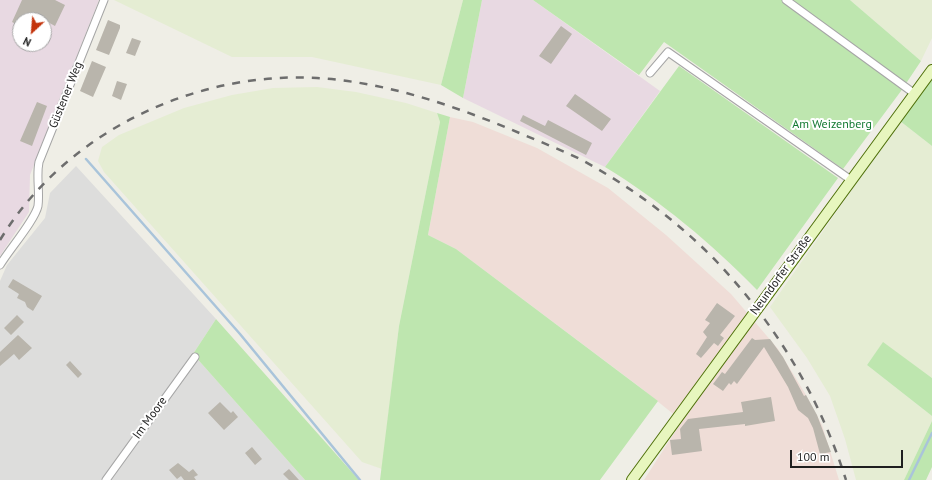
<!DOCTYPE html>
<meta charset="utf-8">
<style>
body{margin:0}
#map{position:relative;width:932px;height:480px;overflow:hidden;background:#efeee6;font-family:"PT Sans",sans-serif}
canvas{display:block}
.north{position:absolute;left:12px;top:12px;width:40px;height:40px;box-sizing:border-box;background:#fff;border:1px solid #a5a5a5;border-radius:50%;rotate:206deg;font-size:11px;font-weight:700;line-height:16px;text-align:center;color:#1f1f1f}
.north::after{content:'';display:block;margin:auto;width:14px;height:18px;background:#c3340c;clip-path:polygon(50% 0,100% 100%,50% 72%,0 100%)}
.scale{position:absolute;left:790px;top:450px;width:113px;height:18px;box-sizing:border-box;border:2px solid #1f1f1f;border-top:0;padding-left:5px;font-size:12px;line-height:14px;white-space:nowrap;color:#1f1f1f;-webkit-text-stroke:3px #fff;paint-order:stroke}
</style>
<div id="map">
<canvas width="932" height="480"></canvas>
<div class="north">N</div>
<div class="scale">100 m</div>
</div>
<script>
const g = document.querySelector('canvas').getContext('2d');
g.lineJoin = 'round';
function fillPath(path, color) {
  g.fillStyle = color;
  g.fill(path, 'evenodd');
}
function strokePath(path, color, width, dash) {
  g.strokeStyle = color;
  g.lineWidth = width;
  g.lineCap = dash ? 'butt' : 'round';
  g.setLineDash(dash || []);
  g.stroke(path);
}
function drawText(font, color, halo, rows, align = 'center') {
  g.font = font + ' "PT Sans",sans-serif';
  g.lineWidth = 4;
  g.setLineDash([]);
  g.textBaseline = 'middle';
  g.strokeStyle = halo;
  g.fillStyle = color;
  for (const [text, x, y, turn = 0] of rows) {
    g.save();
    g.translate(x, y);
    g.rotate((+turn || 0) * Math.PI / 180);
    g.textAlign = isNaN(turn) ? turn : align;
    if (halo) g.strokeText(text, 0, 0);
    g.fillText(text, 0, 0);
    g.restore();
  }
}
fillPath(new Path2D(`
 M76,166L216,319L193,354L305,480H0V281L7,265L45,218L50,193Z`), '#dddddc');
fillPath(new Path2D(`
 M450,117L473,122L537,148L608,188L666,235L731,294L778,349L806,395L822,425L839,480H644L682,421L641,388L456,249L428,235Z`), '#efddd7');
fillPath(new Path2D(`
 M0,0H99L30,175L29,212L0,256ZM20,20H44V44H20Z
 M482,0H533L660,91L605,167L463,98Z`), '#e8d9e2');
fillPath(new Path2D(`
 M114,0H463L441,85L312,57H232Z
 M850,0H932V38L921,61Z
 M317,87L356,92L406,103L437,113L440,122L399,326L382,469L362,462L104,172L98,161L102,147L119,135L184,108L232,95L273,88Z
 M900,121L932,146V378L883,343L867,365L932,416V421L904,480H856L845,439L830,396L807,358L770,307Z`), '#e5edd3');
fillPath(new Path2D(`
 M463,0H482L463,98L441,85Z
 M533,0H850L921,61L901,91L843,169L664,42L639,75Z
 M679,66L838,178L757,290C710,242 662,202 605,167Z
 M932,77V146L900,121Z
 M437,113L450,117L428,235L456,249L658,401L600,480H380L399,326L440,122Z
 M216,319L359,480H305L193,354Z
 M883,342L932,378V416L867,365Z
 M932,421V467L926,480H904Z`), '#bee6af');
strokePath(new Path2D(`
 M86,159L240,334L360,480
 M909,480L932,433`), '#a9c4da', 2.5);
fillPath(new Path2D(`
 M22,0H55L65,5L55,26L44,20H20V26L12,22Z
 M108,20L120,25V28L109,55L96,50Z
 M561,26L572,34L551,64L539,56Z
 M132,38L141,41L135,56L126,53Z
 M92,61L106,67L93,97L80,91Z
 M117,81L127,84L121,100L112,96Z
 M575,94L611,119L602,131L566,106Z
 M37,102L47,106L32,146L20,141Z
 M523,115L545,126L548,120L592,143L586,155L520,121Z
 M13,279L42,296L33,311L27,307L25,302L17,298L19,294L8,287Z
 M717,303L735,316L720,335L724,338L718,346L714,343L701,358L696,354L707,337L703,332L710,323L705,320Z
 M17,315L24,322L11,335L4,328Z
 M18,335L32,348L19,360L14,354L0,366V352Z
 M752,338L755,340L770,339L783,357L804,396L806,395L817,415L831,452L820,454L813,428L808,418L798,410L788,387L764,347L737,384L734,381L731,385L729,383L723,391L713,384L722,372L725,374Z
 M70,361L82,374L78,378L66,365Z
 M771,397L775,421L745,426V424L699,429L702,451L672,455L670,440L681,439L680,429L688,419L743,412L741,402Z
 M220,402L231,413L233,411L238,417L224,430L208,413Z
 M252,447L262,459L255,465L245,453Z
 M178,463L189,472L193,469L198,475L194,477L196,480H184L181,476L177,479L169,470Z
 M289,469L299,480H289L283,474Z`), '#b9b5ac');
const street = new Path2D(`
 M786,0L915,94
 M650,73L668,52L851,180
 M0,265C9,250 35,220 38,206C40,191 36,177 39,162L104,0
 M106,480L195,357`);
const secondary = new Path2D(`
 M632,480L932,70`);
strokePath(street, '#a6a6a6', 9);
strokePath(secondary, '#50710b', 12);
strokePath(street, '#fff', 7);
strokePath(secondary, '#e7f6be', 10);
strokePath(new Path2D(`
 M0,240C65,133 193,71 317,78C384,82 449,104 510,129C533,139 557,148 580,159C630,186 679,222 718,263C777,326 820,398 846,480`), '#6d6d6d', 2.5, [8, 8]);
drawText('12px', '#1f1f1f', '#fff', [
 ["Güstener Weg",66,95,-68],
 ["Neundorfer Straße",781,275,-54],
 ["Im Moore",150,418,-54]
]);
drawText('12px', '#127931', '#fff', [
 ["Am Weizenberg",832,125]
]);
</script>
